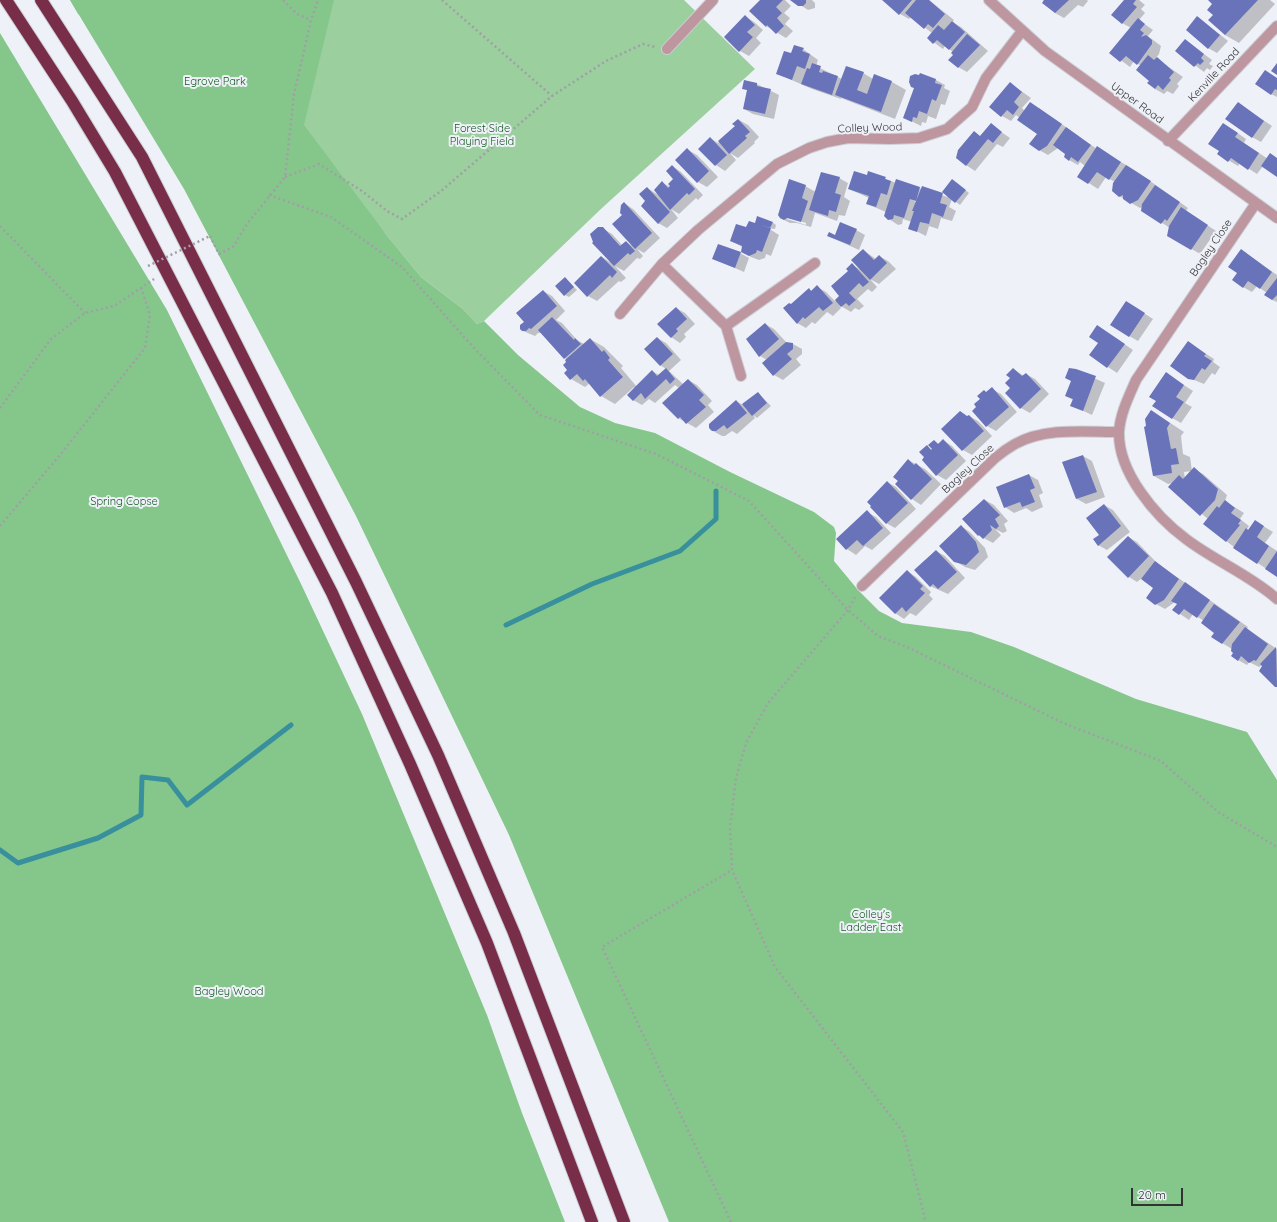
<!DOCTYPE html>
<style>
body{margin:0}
#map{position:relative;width:1277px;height:1222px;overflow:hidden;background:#eff1f8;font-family:Quicksand,sans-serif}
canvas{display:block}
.scale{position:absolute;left:1131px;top:1188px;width:52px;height:18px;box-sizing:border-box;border:2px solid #323235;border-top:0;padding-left:5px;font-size:12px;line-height:14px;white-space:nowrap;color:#323235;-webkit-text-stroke:3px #eff1f8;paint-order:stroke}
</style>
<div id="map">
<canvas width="1277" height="1222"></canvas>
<div class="scale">20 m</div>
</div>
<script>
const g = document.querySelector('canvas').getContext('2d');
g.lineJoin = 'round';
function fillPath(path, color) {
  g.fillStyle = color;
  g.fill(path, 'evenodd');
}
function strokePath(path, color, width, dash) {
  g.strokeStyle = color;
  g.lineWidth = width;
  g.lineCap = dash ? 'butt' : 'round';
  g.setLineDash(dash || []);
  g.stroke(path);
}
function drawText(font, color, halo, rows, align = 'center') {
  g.font = font + ' Quicksand,sans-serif';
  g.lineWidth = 4;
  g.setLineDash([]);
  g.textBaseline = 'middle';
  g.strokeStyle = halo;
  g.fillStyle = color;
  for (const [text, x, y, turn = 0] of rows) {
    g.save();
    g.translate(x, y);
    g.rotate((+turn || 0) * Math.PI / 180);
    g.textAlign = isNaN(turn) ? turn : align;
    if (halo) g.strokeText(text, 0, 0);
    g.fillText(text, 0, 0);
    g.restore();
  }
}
fillPath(new Path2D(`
 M70,0H684L755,69L602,208L484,321L477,324L463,309L421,277L385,233L78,14Z`), '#9bcf9e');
fillPath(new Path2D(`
 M70,0H334L304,125L385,233L421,277L463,309L477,324L484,321L518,355L580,407L615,423L655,433L730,472L814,512L834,527L836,533L834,561L858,590L879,611L902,623L971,632L1014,647L1136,699L1247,732L1277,780V1222H669L509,835L356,516L184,189Z
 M0,33L167,310L302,586L362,714L487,1015L522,1113L565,1222H0Z`), '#85c78b');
fillPath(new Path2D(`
 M761,0H785L791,6L784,13L790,18L785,24L793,31L786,38L766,26Z
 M793,0H812L815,3V8L808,10Z
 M884,0H929L954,20L952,22L961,27L988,51L967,72L958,67L953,52L945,46L943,49L928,38L932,33L911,17L909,19L900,14Z
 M1043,0H1087L1088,1L1083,7L1078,5L1064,18L1055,13Z
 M1125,0H1139L1145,5L1141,9L1145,13L1139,20L1153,30L1148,36L1161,46L1159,54L1156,58L1183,77L1177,84L1179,86L1173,94L1167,91L1164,94L1155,89L1141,66L1134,61L1130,67L1111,53L1131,28L1122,23Z
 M1209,0H1270L1275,4L1239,43L1225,35L1210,20L1214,15V4Z
 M745,16L754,22L763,30L756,38L761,43L749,56L740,51Z
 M1198,17L1228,41L1217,53L1208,48Z
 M1185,40L1212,60L1209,64L1213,66L1210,70L1207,68L1204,72L1176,51Z
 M803,49L818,60L816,66L842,79L863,73L873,79L875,76L892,82L906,90L895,119L841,98V99L812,89L778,74L792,54Z
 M921,75L936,80L945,85L944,88L950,91L945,105L941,104L936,119L928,116L926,123L922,122L921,126L905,118Z
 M1277,78V97L1271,94Z
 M1010,83L1031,98L1022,108L1025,111L1039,108L1097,149L1106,153L1136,171L1188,208L1186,211L1216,231L1200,254L1168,235L1170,228L1142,210L1143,207L1140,208L1119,196L1115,182L1106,177L1098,189L1078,176L1085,166L1080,162L1078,165L1069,160L1067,154L1058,148L1048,155L1039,150L1038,133L1016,115L1011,121L1002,116Z
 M757,84L779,95L774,119L753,114L744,109L748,91L743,88Z
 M1238,103L1272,126L1261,142L1252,137Z
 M739,120L748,125L759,137L754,142L755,143L738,158L730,153L736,160L725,171L716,165L700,149L710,138L718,143L736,126Z
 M991,125L1010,138L1003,147L997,144L975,171L966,165L974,132L981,137Z
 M1232,129L1246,139L1244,143L1268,159L1277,158V175L1263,166L1257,174L1240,163L1238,166L1218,154Z
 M688,150L697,155L718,177L707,187L698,182Z
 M672,166L681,172L703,195L698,200L696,198L679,214L671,209L678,218L667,228L658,223L647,201V188L660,196L663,183L672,188L675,179Z
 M869,172L896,183L922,189V187L947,197L957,183L969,193L960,205L952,199L949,207L956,211L952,221L941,218L938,229L929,226L926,236L910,228L912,222L903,219L902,224L898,225L889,219L886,212L867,204L869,198L849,189L867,177ZM912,197L917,200V203L911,198Z
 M839,178L848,183L844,197L850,201L845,216L839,215L837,221L815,213L811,227L797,223H790L780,218L805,186L816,192ZM787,217L806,223V225L787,219Z
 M624,203L633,209L660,238L644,253L637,249L643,256L640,259L637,258L624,271L615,266L626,278L621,282L619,281L597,301L588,296L575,283L602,257L610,262L602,228L612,234L622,245L626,242L633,246L623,215Z
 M772,222L776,225L775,229L768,228L779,235L771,256L766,254L765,258L759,260L751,257L742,252L743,247L731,241L747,229Z
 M856,230L865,235L859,250L828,236H836Z
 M863,250L876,259L879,256L888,261L896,269L879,284L870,279L877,287L872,292L868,289L857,299L864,306L859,310L855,308L851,312L839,305L841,308L833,316L827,312L815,324L812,322L806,328L797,323L791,305L809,289L812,291L817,287L826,292L835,301L841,296L852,265L860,269Z
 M740,253L749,258L744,272L714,259Z
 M1250,256L1277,275V302L1272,300L1267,293L1257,286L1252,292L1243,287Z
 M565,278L577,290L569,297L565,295Z
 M543,291L552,296L565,311L556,320L562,323L577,340L584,344L590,339L604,347L623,366L621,368L637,387L652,371L659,375L666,369L660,365L657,338L666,343L681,360L669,371L683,384L688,380L697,385L712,401L708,405L714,412L696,428L678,418L679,388L675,385L655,403L649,399L642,405L633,400L634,387L615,404L601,396L590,383L585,387L571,379L565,373L568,370L567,360L541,333H538L535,336L523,331L525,322Z
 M1127,302L1153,319L1138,341L1129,336Z
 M676,308L685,313L695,324L684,334L686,337L680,343L671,337Z
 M765,324L774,329L787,343L793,344L802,349V354L796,359L801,365L783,380L774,375L764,363L767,360L760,356L748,340Z
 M1098,326L1133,350L1117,373L1090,355L1099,343Z
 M1197,348L1214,359L1213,362L1220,367L1215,375L1212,373L1204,384L1189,378Z
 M1013,369L1024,376L1026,374L1035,379L1049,394L1030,413L1021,408L1011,388Z
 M1076,370L1105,383L1092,415L1071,405L1073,400L1066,396Z
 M1167,374L1193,391L1185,403L1192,407L1181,423L1172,418L1157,401Z
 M992,389L1001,394L1017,412L996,431L987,426V393Z
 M758,393L771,406L757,418L753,415L755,418L737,434L732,431L725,436H722L713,431L736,401L743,405Z
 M1152,411L1184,432L1181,436L1183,454L1190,457L1192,471L1194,469L1203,474L1227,495L1225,501L1244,513L1240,519L1249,526L1247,529L1249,531L1255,521L1273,532L1265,543L1277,551V576L1234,547L1204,524L1208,519L1169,487L1173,483L1168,484L1154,476L1148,427ZM1192,471L1185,479L1184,472Z
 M969,416L978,421L992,436L972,455L963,450Z
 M943,440L952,446L966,461L946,480L937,475L925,457L927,446L935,452L934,441L939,444Z
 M1083,456L1092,461L1105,497L1086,504L1077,499Z
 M908,460L925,469L941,484L921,505L912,499L896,484Z
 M1029,475L1038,480L1043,493L1039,495L1043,507L1032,512L1026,508L1014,513L1005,507Z
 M887,482L896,487L916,509L895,528L886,523Z
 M985,500L994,505L1008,521L1004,524L1007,531L1003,533L995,529L1001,535L993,543L978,535Z
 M1104,505L1113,510L1130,532L1107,550L1098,545Z
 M867,512L876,517L891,533L872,550L865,546L856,555L847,549L837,539Z
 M961,526L970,532L985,548L988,557L975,570L965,567L955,561Z
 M1128,537L1137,542L1157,563L1248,627L1247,629L1277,649V687L1265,663L1259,667L1249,662L1247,665L1238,660L1232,649L1222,643L1216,632L1204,621L1193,614L1189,620L1174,610L1178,604L1175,602L1165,609L1156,604L1155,588L1142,578L1137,582L1129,577Z
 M936,551L945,556L965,578L948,594L930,586Z
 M907,571L916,577L931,592L929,595L933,599L916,616L910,613L904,619L895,613Z`), '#0003');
strokePath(new Path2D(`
 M506,625L592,584L680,551L716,519V491
 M0,850L18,863L98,838L141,815L142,777L168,780L187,805L291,725`), '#39909d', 5);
fillPath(new Path2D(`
 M760,0H783L776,7L782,13L777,18L784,26L776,34L767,25L766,27L749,11Z
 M790,0H806V3L803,6H798Z
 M882,0H912L899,15Z
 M916,0H929L945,14L933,28L928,24L924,29L905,13Z
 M1044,0H1069L1055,13L1042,3Z
 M1124,0H1136L1133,4L1137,7L1122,24L1111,15Z
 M1208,0H1258L1225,35L1208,20L1213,15L1207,10L1212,4Z
 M745,15L755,25L747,32L753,37L739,52L724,37Z
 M1197,16L1220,35L1208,49L1186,30Z
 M1138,18L1145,24L1140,30L1144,33L1141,37L1146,35L1152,40V44L1137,65L1126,56L1120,62L1109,53Z
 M952,21L965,32L949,50L937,40L933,44L927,38L938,25L944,30Z
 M967,34L980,45L958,68L948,60L953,55L951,53Z
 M1185,39L1204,54L1201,58L1204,61L1200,65L1198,63L1194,67L1175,51Z
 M794,45L804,48L802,51L810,54L805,69L797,66L792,80L776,74L784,51L791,53Z
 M1148,55L1154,60L1157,57L1174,72L1169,78L1171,80L1163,90L1158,85L1155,89L1147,83L1149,81L1136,70Z
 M812,63L821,66L819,72L822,73L823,71L838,76L832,95L801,84L807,68L810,69Z
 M1277,63V75L1271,71Z
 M846,66L864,72L857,90L867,94L874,74L892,81L881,112L835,95Z
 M1265,70L1277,78V90L1275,89L1271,95L1255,84Z
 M920,73L936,79L935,83L942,85L936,101L932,99L927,114L919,111L917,118L913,117L912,122L903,118L914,88L911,87L909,82L910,76L915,74L919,75Z
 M744,80L757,83V86L771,89L765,114L743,109L747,90L742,89Z
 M1010,82L1022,92L1014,102L1019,107L1013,115L1007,110L1001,117L989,107Z
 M1030,102L1062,124L1047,146L1039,151L1029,144L1037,134L1017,120Z
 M1238,102L1264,121L1252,138L1225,119Z
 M738,119L750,132L745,136L747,138L729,154L718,141L735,126L732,124Z
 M991,123L1002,132L993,143L988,139L966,166L956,158L958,150L974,131L980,136Z
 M1223,123L1238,133L1235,137L1259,153L1248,170L1231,158L1228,162L1217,154L1219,151L1208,144Z
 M1066,127L1091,145L1078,162L1071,157L1069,161L1064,157L1065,154L1053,145Z
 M710,137L727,155L715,166L698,149Z
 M1097,146L1121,162L1109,180L1097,172L1088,184L1077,177Z
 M687,148L709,171L697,183L675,160Z
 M1270,153L1277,158V177L1261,166Z
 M672,165L695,189L689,195L687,193L670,210L654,190L662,181L668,188L670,186L668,184L673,179L666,171Z
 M1126,165L1151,181L1138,200L1130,204L1123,199V195L1119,197L1112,191L1113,183Z
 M854,171L867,175L868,171L886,177L885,179L891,181L887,195L881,193L876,207L866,204L869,196L848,189Z
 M821,172L840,177L835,193L841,195L836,212L829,210L828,216L809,210Z
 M789,179L806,185L802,198L808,201L801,222L787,218L784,220L780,218L778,215Z
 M896,179L920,187L916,201L910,199L904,218L894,215L893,219L888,220L884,216Z
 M952,179L966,190L955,203L942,192Z
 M1155,185L1180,202L1167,221L1165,219L1161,224L1141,211L1142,204Z
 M922,186L943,193L940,203L947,205L943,217L932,213L929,224L920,222L917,232L908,229L914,211H912Z
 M647,187L670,212L658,224L641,206L645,201L639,194Z
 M624,202L652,233L635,249L612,224L622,215L620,213L621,205Z
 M1181,207L1208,225L1191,250L1167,236L1169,226Z
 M757,216L773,222L770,228L760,225L771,228L762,252L757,250L756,253L749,256L741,252L735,268L712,259L718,244L741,252L742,246L730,241L736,224L746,227L749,221L755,223Z
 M840,222L857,229L850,245L827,236L829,232L835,235Z
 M598,227H603L620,246L626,241L635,251L630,255L628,253L614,266L592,243L593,242L590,234Z
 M863,249L874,260L879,255L887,263L870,280L851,260Z
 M1241,249L1272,272L1260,289L1248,281L1243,288L1232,280L1237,273L1228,267Z
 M601,256L617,272L612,278L610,275L587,297L574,283Z
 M852,263L869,282L863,287L859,283L849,293L856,300L849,306L846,303L841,307L835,300L839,296L831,286L848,271L846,269Z
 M565,277L574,287L564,296L555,286Z
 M1277,278V295L1272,300L1264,295Z
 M817,285L833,303L823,311L819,307L805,319L803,317L797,324L783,308L789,303L791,304L809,288L811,291Z
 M543,290L557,306L531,329L529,328L526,331H522L520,329V325L524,322L516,313Z
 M1126,301L1145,313L1129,337L1110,325Z
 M676,307L687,319L676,329L678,331L671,338L657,324Z
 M552,317L574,340L575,338L581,344L564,359L538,330Z
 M765,323L779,339L759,357L746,339Z
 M1097,325L1125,344L1107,368L1089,355L1098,343L1089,337Z
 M657,337L673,354L660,366L644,349Z
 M590,338L602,352L604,350L610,358L608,360L623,377L600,397L585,379L583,381L577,374L570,380L564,373L567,370L563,365L566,362L565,360Z
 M1188,341L1206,354L1204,356L1212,361L1205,370L1202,368L1194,380L1188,379L1170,366Z
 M786,342L793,343V349L787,354L792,359L773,376L762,363Z
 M666,368L675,379L670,384L666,379L645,399L641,393L633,401L627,395L652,370L657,376Z
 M1013,368L1022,376L1026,373L1041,389L1020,409L1005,393L1010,388L1005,383L1010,378L1006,375Z
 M1069,368L1076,369L1096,376L1083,411L1070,406L1073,399L1065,396L1071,381L1065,378Z
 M1166,372L1184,385L1176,397L1184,402L1172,419L1152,406L1156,401L1149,397Z
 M688,379L704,395L699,400L706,407L686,424L680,417L678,419L662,403Z
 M992,387L1009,407L986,427L972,411L976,407L974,404L980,399L977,396L984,390L986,392Z
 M758,392L767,403L752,416L742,404Z
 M736,400L747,413L727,429L724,425L716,431H712L709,428V424Z
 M1151,410L1170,423L1167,428L1171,449L1176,448L1179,464L1171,465L1172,473L1153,476L1144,427L1146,426L1145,419Z
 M960,411L967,416L969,415L984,431L962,451L941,429Z
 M943,439L958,455L936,476L922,460L924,457L919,452L927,445L931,450L932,449L928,445L934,440L938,444Z
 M1083,455L1097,492L1076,499L1062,462Z
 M908,459L914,465L916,463L932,479L911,500L895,484L898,481L893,477Z
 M1194,467L1218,489L1215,500L1200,516L1168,487L1179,475L1183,479Z
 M1029,474L1035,488L1030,490L1035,502L1022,507L1020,502L1004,508L996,487Z
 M887,481L908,503L886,524L870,507L871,506L867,502Z
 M984,499L1000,515L995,519L999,526L996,529L990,525L992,530L983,539L979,535L978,536L962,519Z
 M1225,500L1235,508L1231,513L1241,520L1238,524L1240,525L1226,542L1203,524L1217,506L1219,508Z
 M1104,504L1121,526L1098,546L1093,539L1099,535L1086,518Z
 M867,510L883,528L863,546L857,540L846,550L836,539Z
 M1255,520L1264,526L1257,537L1269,546L1257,564L1233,548L1246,528L1248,530Z
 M961,525L976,542L979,552L966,565L954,562L939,546Z
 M1128,536L1149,556L1128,578L1107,557Z
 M936,550L957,572L938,589L933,584L930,587L914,570Z
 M1277,551V577L1265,569Z
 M1155,561L1179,579L1164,600L1155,605L1146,598L1153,588L1141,579Z
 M907,570L923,586L920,589L925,593L906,612L902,607L895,614L879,598Z
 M1185,582L1210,600L1197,618L1184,609L1179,615L1172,610L1177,604L1171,601Z
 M1214,604L1240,622L1222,644L1211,637L1214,633L1201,623Z
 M1245,627L1268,644L1256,661L1254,660L1249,663L1241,656L1238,661L1231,656L1233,653L1231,651L1232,644Z
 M1276,647L1277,687H1275L1259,671L1262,666L1260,664Z`), '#6973b9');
const minor = new Path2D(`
 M989,0L1045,51L1277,218
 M667,49L713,0
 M1168,141L1277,26
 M1256,203L1136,380C1129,396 1120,414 1119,432C1118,472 1155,516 1186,539C1215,561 1250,575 1277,599
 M662,264L726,326L741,376
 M620,314L662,264L698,230L777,164L809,148L827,142L848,138L890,139L919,138L947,129L972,107L986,78L1022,31
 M726,326L815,263
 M862,586L995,458C1001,453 1008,448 1015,444C1046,427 1086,432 1119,432`);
const highway = new Path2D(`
 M6,0L72,101L115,172L332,593L410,764L487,943L592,1222
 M41,0L142,157L356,582L438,755L514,933L624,1222`);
strokePath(minor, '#cdcfd5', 12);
strokePath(highway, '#cdcfd5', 14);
strokePath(new Path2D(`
 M283,0L297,14L311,20
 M442,0L552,96
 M285,177L319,164L362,191L387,211L402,219L441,191L552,96L606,61L643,44L655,47
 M269,195L331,217L402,267L473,347L540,415L656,454L749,501L848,610L878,636L907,647L1063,723L1161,761L1218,812L1277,847
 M0,226L85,313
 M210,236L219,254L233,247L247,224L285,177L294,94L311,20L318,0
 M0,408L51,339L85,313L114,306L154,279
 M0,526L60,455L145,348L150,315L141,287
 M855,597L848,610L768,703L746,743L736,778L730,827L732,870L775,967L903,1132L924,1214L925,1222
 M731,1222L602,947L732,870`), '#9fa0a5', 2.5, [2, 3]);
strokePath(minor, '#bd96a0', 10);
strokePath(highway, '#782d48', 12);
strokePath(new Path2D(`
 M148,266L210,236`), '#9fa0a5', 2.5, [2, 3]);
drawText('11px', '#323235', '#eff1f8', [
 ["Kenville Road",1214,75,-47],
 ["Upper Road",1137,103,36],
 ["Colley Wood",870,128,-2],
 ["Bagley Close",1211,248,-56],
 ["Bagley Close",968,469,-43]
]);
drawText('11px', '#135921', '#eff1f8', [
 ["Egrove Park",215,82],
 ["Forest Side",482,129],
 ["Playing Field",482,142],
 ["Spring Copse",124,502],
 ["Colley's",871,915],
 ["Ladder East",871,928],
 ["Bagley Wood",229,992]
]);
</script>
